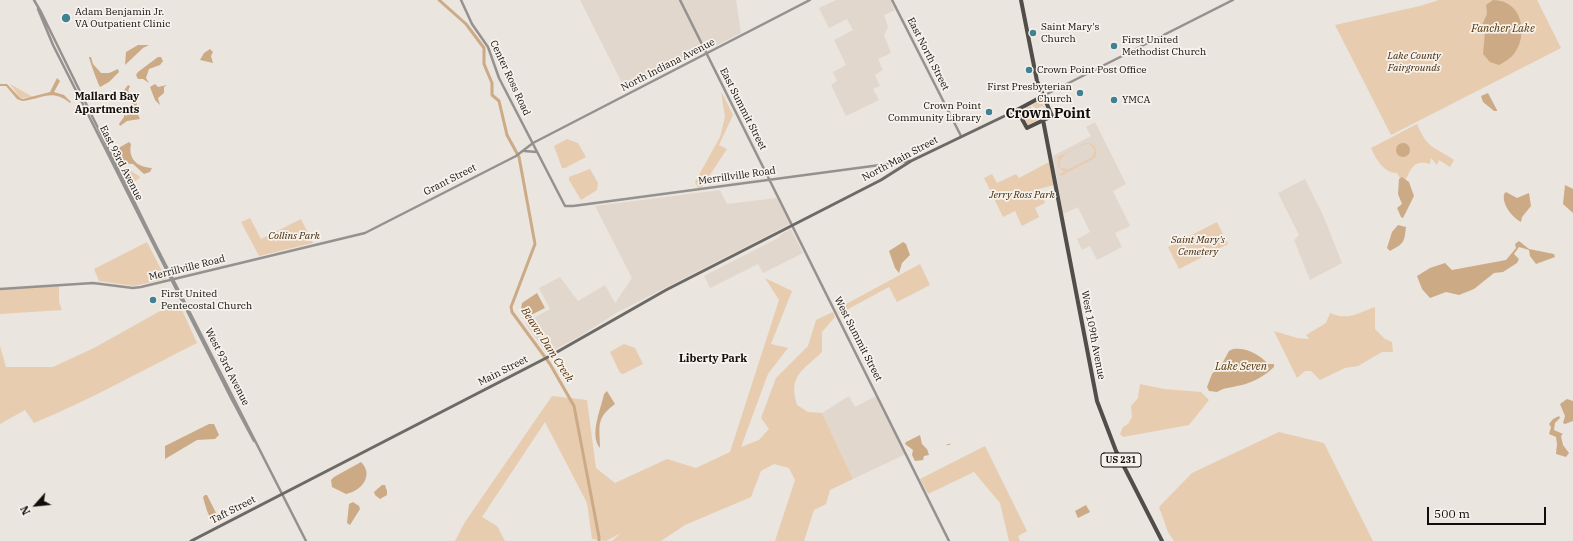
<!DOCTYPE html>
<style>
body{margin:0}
#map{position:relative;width:1573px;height:541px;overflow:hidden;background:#eae5df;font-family:"IBM Plex Serif",serif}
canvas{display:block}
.north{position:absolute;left:16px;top:485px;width:40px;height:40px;-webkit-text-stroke:3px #f7f2ec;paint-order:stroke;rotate:243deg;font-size:11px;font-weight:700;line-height:16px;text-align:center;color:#100e0c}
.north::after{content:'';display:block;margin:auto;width:14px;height:18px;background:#100e0c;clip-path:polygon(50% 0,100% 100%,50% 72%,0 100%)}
.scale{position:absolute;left:1427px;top:507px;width:119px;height:18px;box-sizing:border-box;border:2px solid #100e0c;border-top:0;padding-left:5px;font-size:12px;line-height:14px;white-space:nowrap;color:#100e0c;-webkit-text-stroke:3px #f7f2ec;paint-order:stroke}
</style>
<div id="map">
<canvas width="1573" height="541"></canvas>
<div class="north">N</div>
<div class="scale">500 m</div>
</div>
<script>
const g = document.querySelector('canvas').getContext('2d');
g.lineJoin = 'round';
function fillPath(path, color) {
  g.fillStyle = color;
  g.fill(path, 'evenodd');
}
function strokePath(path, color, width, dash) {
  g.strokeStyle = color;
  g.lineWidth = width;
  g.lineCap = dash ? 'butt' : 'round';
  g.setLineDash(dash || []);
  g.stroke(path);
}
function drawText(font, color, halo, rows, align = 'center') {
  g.font = font + ' "IBM Plex Serif",serif';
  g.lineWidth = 3.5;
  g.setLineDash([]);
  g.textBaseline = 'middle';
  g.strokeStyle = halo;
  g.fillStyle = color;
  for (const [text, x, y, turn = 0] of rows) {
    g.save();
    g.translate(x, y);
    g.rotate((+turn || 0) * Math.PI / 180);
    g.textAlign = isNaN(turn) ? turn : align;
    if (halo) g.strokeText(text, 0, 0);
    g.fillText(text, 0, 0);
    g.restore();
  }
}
fillPath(new Path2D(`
 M580,0H736L741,33L626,91Z
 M836,0H890L895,10L884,15L888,27L884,35L891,53L878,59L883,70L875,75L880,86L873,89L879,100L846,116L831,85L837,81L833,72L846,65L834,40L853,30L847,19L829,28L819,8Z
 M1095,122L1126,184L1113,191L1130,226L1115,233L1122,247L1097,260L1090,246L1082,250L1077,239L1090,232L1078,207L1063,214L1053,156L1091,136L1086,127Z
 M1305,179L1323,215L1342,263L1310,280L1294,240L1299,235L1278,193Z
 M720,190L727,204L777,198L790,224L618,312L580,336L547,354L525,323L550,309L539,288L560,277L578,301L605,285L615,303L632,278L595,206Z
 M791,229L803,253L763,273L758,264L710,288L704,276L780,237V235Z
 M849,396L855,407L876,396L906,454L853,479L822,413Z`), '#e2d7cc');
fillPath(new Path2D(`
 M1439,0H1537L1561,48L1391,135L1335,25L1420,6Z
 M10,84L33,97L20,98Z
 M721,91L733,115L719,145L727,149L702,187L698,188L695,182L720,137L725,117Z
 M1041,100L1048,114L1039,119L1038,114L1045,109L1043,106L1036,109L1032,105Z
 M1031,106L1032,111L1029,109L1026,110L1028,113L1025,115L1027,118L1034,116L1038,120L1028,125L1021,110Z
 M1417,124C1428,150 1434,146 1454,160L1450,167L1439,160L1437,165L1431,158L1430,164C1414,160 1412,167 1406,179L1400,178L1397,173C1384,173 1376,159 1371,148Z
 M567,139L578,143L586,157L565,168H562L554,146Z
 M1085,143C1095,142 1099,150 1095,158L1061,176L1060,174L1064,172L1058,166V157ZM1089,144L1095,150L1092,157L1069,169L1061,168L1059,163C1061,154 1081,144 1089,144Z
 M1049,162L1054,185L1039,189L1045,203L1035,208L1039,217L1022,226L1015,211L1003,217L984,178L992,174L997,183L1016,174L1019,178Z
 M126,168L139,176L140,178L129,185L122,172Z
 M590,169L598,183L597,190L581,200L569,180V177Z
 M250,218L261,239L301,219L313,243L259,256L241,222Z
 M1217,222L1228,244L1179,269L1168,247Z
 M147,242L166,279L134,286L99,281L94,269Z
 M920,264L930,285L897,302L889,287L839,314L837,309Z
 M765,278L792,291L771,344L788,348L768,374L741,447L759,440L769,429L761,418L776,378L808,346L816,320L833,312L835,317L822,332V352C802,371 788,376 797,405L808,412L822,413L853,479L830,490L826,504L814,510L804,541H775L795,480L789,468L774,464L761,471L751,497L685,525L661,541H612L621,533L606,541L592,539L587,503L545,422L482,517L497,526L505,541H455L465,522L552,396L587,400L596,468L615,483L667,459L696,468L730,452L779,300Z
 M59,286V302L62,310L0,314V289Z
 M178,301L197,343C143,370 90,400 34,423L25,410L0,424V346L6,367H53L94,348Z
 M1375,307V329L1385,339L1392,342L1393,352H1382L1358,366L1345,368L1320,380L1311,371H1305L1297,378L1274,331L1297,338L1309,339L1306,335L1326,323L1330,313C1348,321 1358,313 1375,307Z
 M624,344L635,348L643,364L623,374L620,373L610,352Z
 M1140,384L1164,389L1201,392L1209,400L1189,425L1123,437L1120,434L1123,427L1128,424L1132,417L1131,406L1138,398Z
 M1279,432L1324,443L1373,541H1174L1168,532L1159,507L1192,473Z
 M985,446L1027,531L1018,536L1020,541H1009L1000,503L974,472L928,494L920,479Z`), '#e7ccb0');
fillPath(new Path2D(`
 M1493,0C1522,0 1529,34 1514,54C1510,59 1504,62 1499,65L1490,62L1483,54L1485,32L1482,25L1487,14L1486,5Z
 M138,45H149L143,48L125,65L126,52Z
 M210,49L213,52L211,56L213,63L200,60L204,53Z
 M89,57H91L93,64L101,73H109L118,69L119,72L109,82L100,87C98,84 89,59 89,57Z
 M158,57H161L163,61L160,65L149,69L146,78L149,83L143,79H138L136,75L138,72Z
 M57,78L60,81L54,92L64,95L71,102L70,103C52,88 42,99 22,101L17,99L6,86H0V84H7L20,98L23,99L50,92Z
 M155,84L158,87L167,85L164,87V93L158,98L160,105L155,100L150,87Z
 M128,85L130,86L128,91L133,96L138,95L136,110L140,119L127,121L120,126L119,124L124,117V114L126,116L133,110L131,106L133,100L126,95L121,98L119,97Z
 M1488,93L1497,110V111H1494L1483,102L1481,96Z
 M129,142L131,144C128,159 137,167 152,168L150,172L144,174L133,164L121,163L115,150Z
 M1396 150a7 7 0 1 1 14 0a7 7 0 1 1-14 0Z
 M1402,177L1409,182L1414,196L1403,218L1401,217L1397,208L1402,204L1398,194L1399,179Z
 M1565,185L1573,189V213L1563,204Z
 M1506,192L1517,198L1529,193L1531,206L1522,217L1521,222C1512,217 1502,205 1504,194Z
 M1398,225L1406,227C1404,242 1405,243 1390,251L1387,248L1392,232Z
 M1519,241L1529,249L1554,254L1555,257L1536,264L1530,256L1529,250L1519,247L1514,254L1519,259L1517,263L1503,272L1494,273L1474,289L1459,295L1446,292L1430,298L1422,289L1417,276L1430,268L1445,263L1452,270L1506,260L1516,248L1515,244Z
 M903,242L906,244L910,255L902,263L899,273L895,268L889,251Z
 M537,293L545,308L525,318L521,309L522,303Z
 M1233,349C1247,347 1260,355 1268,364H1274V367C1265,376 1250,384 1237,386C1229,388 1223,388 1217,392L1209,391L1207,387L1212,374L1223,362L1229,351Z
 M607,391L615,404C595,419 600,426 600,448C589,435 601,409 604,394Z
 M1567,399L1573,401V421L1565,424L1563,423L1565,416L1560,404Z
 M1559,416L1560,418L1555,423L1554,430L1563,434L1561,436L1563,445L1569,453L1566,457L1556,454L1557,444L1556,437L1549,434L1551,427L1549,424L1553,419Z
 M209,424H214L219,435L215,439L197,440L165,459V446Z
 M920,435L922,444L927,449L929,455L924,456L923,460L915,461L912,455L913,450L905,444L906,442Z
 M361,462C374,475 362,491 346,494L332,487L331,480L334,477Z
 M382,485H385L387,491V495L380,499L375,495L374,492Z
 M205,495H207L218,517L213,521C208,517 205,504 203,497Z
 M353,502L359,506L360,509L350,525L347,523L349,504Z
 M1086,505L1090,512L1078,518L1075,511Z`), '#ccaa86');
strokePath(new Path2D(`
 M947,445L950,444`), '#ccaa86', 1);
strokePath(new Path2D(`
 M439,0L466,24L484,48V64L492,83V95L499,101L507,135L519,157L535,244L511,307L512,312L550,364L574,406L599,537
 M599,541V539`), '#ccaa86', 3);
strokePath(new Path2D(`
 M34,0L41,12L151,236L306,541
 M461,0L472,24L488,47L499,78L565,206H573L910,161
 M680,0L949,541
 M892,0L961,136
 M38,9L53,45L231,398L254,441
 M1043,96L1233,0
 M524,151L537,152
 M0,289L93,283L133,288L141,287L365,233L516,156L533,143L810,0`), '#94918f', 2.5);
strokePath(new Path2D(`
 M191,541L550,356L666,290L881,180L911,161L1017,110`), '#6d6a66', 3);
strokePath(new Path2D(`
 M1021,0L1037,81L1052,116L1027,128L1017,110L1043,96
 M1043,120L1097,401L1116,451L1162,541`), '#514e4a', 4);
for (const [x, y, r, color] of [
 [66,18,5,"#408294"],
 [1033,33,4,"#408294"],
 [1114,46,4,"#408294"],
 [1029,70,4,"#408294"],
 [1080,93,4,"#408294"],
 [1114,100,4,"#408294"],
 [989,112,4,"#408294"],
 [153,300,4,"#408294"]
]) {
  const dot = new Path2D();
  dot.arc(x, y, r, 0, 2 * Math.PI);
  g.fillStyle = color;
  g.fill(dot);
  strokePath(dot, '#f7f2ec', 1.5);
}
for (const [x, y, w] of [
 [1121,460,40]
]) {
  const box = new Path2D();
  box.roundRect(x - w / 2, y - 7, w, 14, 3);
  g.fillStyle = '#f7f2ec';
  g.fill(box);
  strokePath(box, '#100e0c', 1);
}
drawText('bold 9px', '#100e0c', null, [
 ["US 231",1121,460]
]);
drawText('10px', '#100e0c', '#f7f2ec', [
 ["Adam Benjamin Jr.",75,12],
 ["VA Outpatient Clinic",75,24],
 ["Saint Mary's",1041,27],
 ["Church",1041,39],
 ["First United",1122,40],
 ["Methodist Church",1122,52],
 ["Crown Point Post Office",1037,70],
 ["First Presbyterian",1072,87,"right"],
 ["Church",1072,99,"right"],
 ["YMCA",1122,100],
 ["Crown Point",981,106,"right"],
 ["Community Library",981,118,"right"],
 ["First United",161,294],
 ["Pentecostal Church",161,306]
], 'left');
drawText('10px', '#100e0c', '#f7f2ec', [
 ["East North Street",928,54,63],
 ["North Indiana Avenue",668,65,-27],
 ["Center Ross Road",510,78,65],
 ["East Summit Street",743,109,63],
 ["North Main Street",900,159,-28],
 ["East 93rd Avenue",121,163,63],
 ["Merrillville Road",737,176,-8],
 ["Grant Street",450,180,-27],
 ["Merrillville Road",187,268,-14],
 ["West 109th Avenue",1093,335,79],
 ["West Summit Street",858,339,63],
 ["West 93rd Avenue",227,367,63],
 ["Main Street",503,371,-27],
 ["Taft Street",233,510,-27]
]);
drawText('italic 10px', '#3f2709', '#f7f2ec', [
 ["Lake County",1414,56],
 ["Fairgrounds",1414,68],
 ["Jerry Ross Park",1022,195],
 ["Collins Park",294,236],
 ["Saint Mary's",1198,240],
 ["Cemetery",1198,252]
]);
drawText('italic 11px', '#563406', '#f7f2ec', [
 ["Fancher Lake",1503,29],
 ["Beaver Dam Creek",547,345,57],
 ["Lake Seven",1241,367]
]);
drawText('bold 11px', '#100e0c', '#f7f2ec', [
 ["Mallard Bay",107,97],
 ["Apartments",107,110],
 ["Liberty Park",713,359]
]);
drawText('bold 14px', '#100e0c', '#f7f2ec', [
 ["Crown Point",1048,114]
]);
</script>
